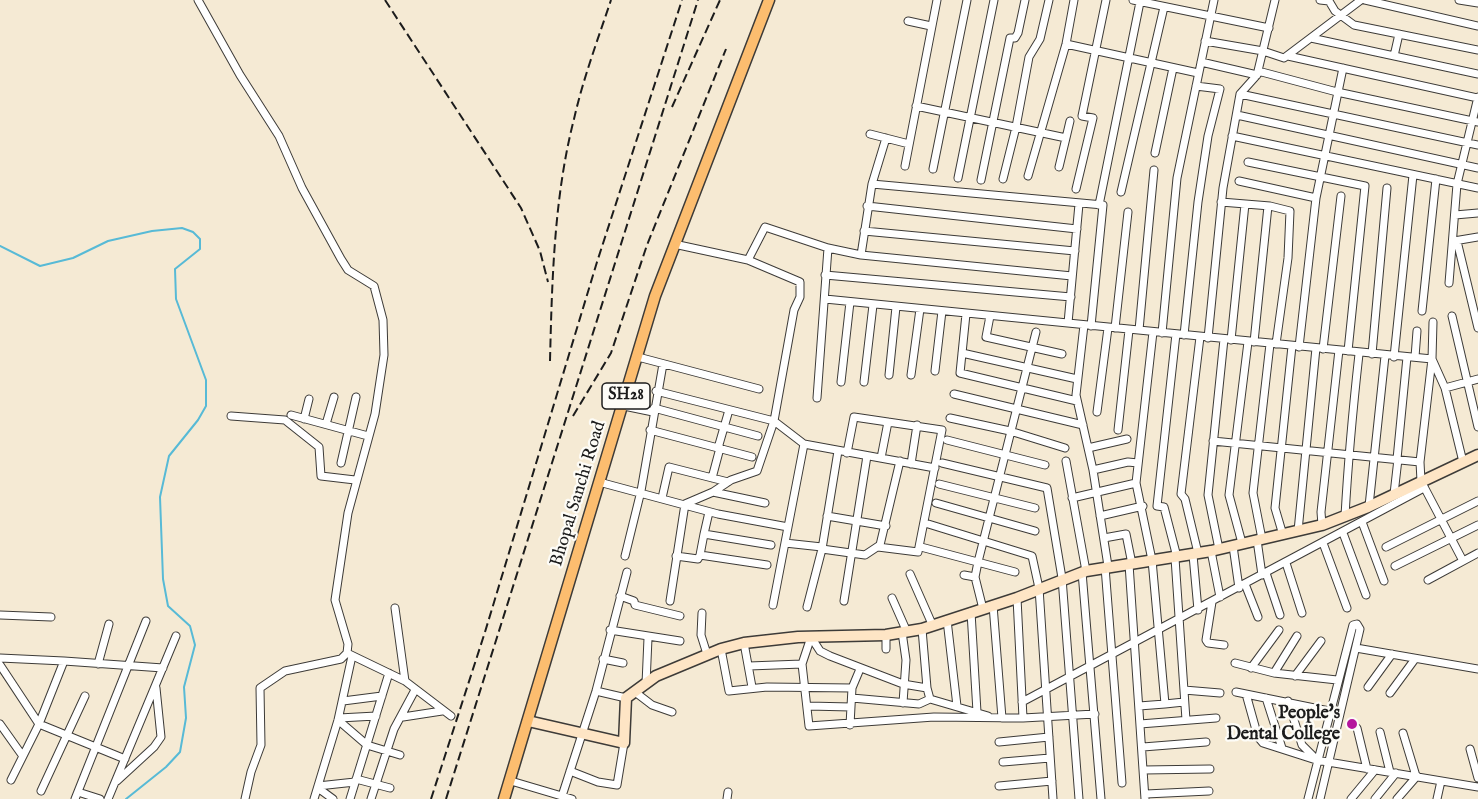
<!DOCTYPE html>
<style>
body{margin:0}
canvas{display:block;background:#f5ead4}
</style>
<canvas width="1478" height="799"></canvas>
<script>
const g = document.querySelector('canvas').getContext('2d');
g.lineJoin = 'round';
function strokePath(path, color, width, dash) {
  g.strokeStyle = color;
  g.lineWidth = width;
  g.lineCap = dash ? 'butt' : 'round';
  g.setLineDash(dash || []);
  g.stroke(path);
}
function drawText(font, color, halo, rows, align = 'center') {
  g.font = font + ' "IM FELL English",serif';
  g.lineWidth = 4.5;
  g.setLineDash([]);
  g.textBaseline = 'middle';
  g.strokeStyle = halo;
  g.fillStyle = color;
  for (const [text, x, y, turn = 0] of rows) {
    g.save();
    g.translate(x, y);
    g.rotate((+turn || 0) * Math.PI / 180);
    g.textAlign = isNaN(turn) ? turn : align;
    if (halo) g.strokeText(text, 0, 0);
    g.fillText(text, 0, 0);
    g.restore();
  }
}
strokePath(new Path2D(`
 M0,246L40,266L73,258L108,241L152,231L182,228L193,232L200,239V249L175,269L176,299L206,380V406L198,420L169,456L160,497L163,579L168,606L190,626L195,645L184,687L186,718L180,752L166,767L126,799`), '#57bad6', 2);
const street = new Path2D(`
 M198,0L240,75L279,136L302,188L341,259L348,270L374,286L383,320L384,355L375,414L348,513L335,600L348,644L347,653L341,659L285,671L260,688L261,745L251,772L245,799
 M1133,0L1269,28
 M1320,0L1329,1L1335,11L1354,25L1478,50
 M1365,0L1478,26
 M1459,0L1478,3
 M908,21L931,26
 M1311,38L1478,74
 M1205,41L1263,51L1284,58L1361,0
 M1066,44L1198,73
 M1288,56L1478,98
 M1394,56L1399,34
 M1201,62L1257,75
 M1258,71L1337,92L1478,122
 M1240,94L1478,145
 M916,106L1066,138L1070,121
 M1237,115L1478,168
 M870,134L909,144
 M1232,136L1478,188
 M1155,153L1173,68
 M1248,162L1365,186L1348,351
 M905,166L937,0
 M1059,167L1066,138
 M933,169L967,0
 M1028,176L1066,44L1074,0
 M958,178L994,0
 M1003,179L1016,127L1029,57L1040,39L1049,0
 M981,180L1010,38H1015L1018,33L1025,0
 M1239,181L1316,198
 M872,184L886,138
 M1076,189L1093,118L1082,116L1106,0
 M1121,192L1164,7
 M1221,202L1270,206L1290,211L1288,258L1276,344
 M1099,205L1140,2
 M867,206L1077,229
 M1455,215L1478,213
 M864,231L1075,251
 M1454,241L1478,237
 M1457,241L1478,328
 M674,244L748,260L765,227L828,248L861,255L872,184L1103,205L1091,326
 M861,255L1072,276
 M825,275L1071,297
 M1449,283L1457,184L1478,97
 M825,299L1432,359L1445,388L1463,462
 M1422,311L1436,179
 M966,314L960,373L1077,401
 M990,316L986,337L1062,354
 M1452,316L1478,427
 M1433,322L1432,359L1420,462L1421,481L1463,561
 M1068,323L1079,204
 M1084,325L1076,395L1093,470L1108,566
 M1115,328L1128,212
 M1139,330L1154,170
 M1153,332L1136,483L1152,560L1165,704L1184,702
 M1162,333L1177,178L1214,0
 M1176,334L1157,506L1164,507L1177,557
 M1184,335L1198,202L1208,136L1220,89L1196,86
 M1208,338L1223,188L1240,94L1257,75L1275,0
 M1231,340L1245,204
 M1254,342L1268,206
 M1299,347L1316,198L1343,68
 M1323,349L1341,196
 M962,353L1077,379
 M1372,354L1387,188
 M638,357L759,389
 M1394,357L1413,175
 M1415,357L1417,331
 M935,371L942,311
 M889,375L896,307
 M911,375L920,309
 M841,382L850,302
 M864,382L873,305
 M1445,388L1478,379
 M656,391L774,421L804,444L935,468
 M954,394L1083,425
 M817,398L828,248
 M624,406L653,412
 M654,408L758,436
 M1097,412L1108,328
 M291,415L368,436
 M231,416L285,420L319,447L321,476L355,480
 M950,418L1010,431L1065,448
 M304,419L309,399
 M326,424L334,397
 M650,430L752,457
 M1118,430L1129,330
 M947,440L1045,465
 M1213,441L1420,462
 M718,448L729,410
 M1088,448L1127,439
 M847,453L854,417L942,430L918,552L878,547
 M881,458L888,422
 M1397,459L1407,357
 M1066,461L1086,571
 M341,463L356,397
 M942,463L1047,488L1062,578L1079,799
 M911,464L917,425
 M1093,470L1128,462L1138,463
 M712,478L720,448
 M599,482L718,514L788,527
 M939,484L1035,508
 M713,492L731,480L757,471L774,421L794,310L800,297V282L748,260
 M1394,494L1398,459
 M662,498L669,467L728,482
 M1072,498L1136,483
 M936,503L1035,531
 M1369,506L1385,356
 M709,512L704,534L771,545
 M827,516L886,526
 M1100,516L1143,506
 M1345,516C1348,462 1353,408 1359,354
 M1362,522L1384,581
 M925,523L1032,556L1039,588L1053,799
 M1322,525L1321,512L1339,350
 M1298,531L1316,348
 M1343,533L1366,595
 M704,534L700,555L767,565
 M1283,535L1275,508L1292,346
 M1104,538L1126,534L1132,564
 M1262,539L1253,493L1270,344
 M1257,540L1262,575
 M785,543L822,547
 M1242,543L1229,495L1248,342
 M1323,543L1347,608
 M1233,546L1239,588
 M921,547L1015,572
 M1386,547L1478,501
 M822,549L865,555L880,545L900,461
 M1219,549L1208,495L1224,339
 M1211,551L1220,597
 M1198,553L1185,499L1181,494L1200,337
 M1193,555L1198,610
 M625,556L641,491L663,364
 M676,556L698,559L700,555
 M1175,558L1186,720
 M1286,563L1302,613
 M1129,564L1145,799
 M1395,566L1478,525
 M1105,567L1122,783
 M1082,572L1101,799
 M1266,573L1280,615
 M910,574L932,624
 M964,575L975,577
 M1428,580L1478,553
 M1245,584L1258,617
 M620,596L634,601L635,605L680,616
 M892,598L907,632
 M1017,598L1023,718
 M670,601L685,504L713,492L765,503
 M844,601L867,456
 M1212,602L1206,640L1208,643L1224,645
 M773,605L804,444
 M993,605L1002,718
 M807,607L822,549L838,451
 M395,608L405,681
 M983,609L975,577L978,562L1036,332
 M971,612L977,712
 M702,613L701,635L707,654
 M0,615L51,617
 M947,620L957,706
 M922,629L927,688
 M610,630L680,641
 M902,632L906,660L903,703
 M811,637L820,651L830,656L903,684L927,688L930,699L988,716
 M744,643L752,687
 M1356,648L1478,669
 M721,649L729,691L767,687L852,688
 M886,649V635
 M349,654L405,681L451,716
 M0,658L64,661L39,724L11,780
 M603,659L623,663
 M64,661L163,668
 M1235,663L1274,673L1337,680
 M98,664L109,624
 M802,664L809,726L934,717L1023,718L1095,714
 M0,665L39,724L125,759
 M749,666L802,664L811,637
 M1251,668L1279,630
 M1274,673L1297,636
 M1295,676L1321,641
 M646,684L648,638
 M1368,687L1392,654
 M1184,690L1220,693
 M596,691L626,698
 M635,692L652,705L672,712
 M1236,692L1329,711
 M1390,693L1415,659
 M1246,694L1258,737L1263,743L1316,760L1478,787
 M852,698L919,704L930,699
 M1266,698L1282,748
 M343,701L382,696
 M1288,701L1302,745L1315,758
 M1022,702L1424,488
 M808,706L851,707
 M1139,706L1165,704
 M403,717L442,711
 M339,718L376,716
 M338,720L367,745L400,755
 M0,724L22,755
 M1140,724L1216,718
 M850,725L852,688L860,669
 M1357,728L1367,769
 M1380,732L1390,772
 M1403,733L1416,776
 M999,742L1049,737
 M1143,747L1206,742
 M1470,749L1478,778
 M1003,762L1050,758
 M1144,770L1210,769
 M570,771L598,782L617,785L624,743
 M356,779L390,788
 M117,781L154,747L161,737L156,688
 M511,781L572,799
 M318,786L355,782
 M999,786L1052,781
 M318,788L333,799
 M41,791L85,696
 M78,792L100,799
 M1146,794L1209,791
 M562,796L596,691L627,572
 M75,799L146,621
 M108,799L176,636
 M314,799L338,720L352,656
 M350,799L389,673
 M371,799L394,729L415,690
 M727,799L728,792
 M1308,799L1353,625L1357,624L1360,629L1320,799
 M1351,799L1375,770
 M1375,799L1396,773
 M1397,799L1417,776
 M1437,799L1441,781`);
const secondary = new Path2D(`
 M528,721L624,743L626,698L656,676L721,649L744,643L798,637L886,635L922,629L1017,598L1086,571L1211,551L1322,525L1368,507L1478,455`);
const primary = new Path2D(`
 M504,799L655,296L769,0`);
strokePath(street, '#3d3b38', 9);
strokePath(secondary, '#3d3b38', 13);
strokePath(primary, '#3d3b38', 13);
strokePath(street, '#fff', 7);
strokePath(secondary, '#fee5c5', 10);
strokePath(primary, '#fcbd6f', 10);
strokePath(new Path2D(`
 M385,0L521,208L540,251L548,282
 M672,107L720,0
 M550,361C552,280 554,197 574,119C583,79 598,39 611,0
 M573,416L611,353L647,245L726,49
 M431,799L485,632L597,262L682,0
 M446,799L698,0`), '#1c1c1c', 2, [9, 4.5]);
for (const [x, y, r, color] of [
 [1352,724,6,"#b5179e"]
]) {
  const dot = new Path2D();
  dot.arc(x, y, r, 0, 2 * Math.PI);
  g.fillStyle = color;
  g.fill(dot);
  strokePath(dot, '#fdfcf7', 2);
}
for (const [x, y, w] of [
 [626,396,48]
]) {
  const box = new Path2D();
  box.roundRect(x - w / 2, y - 13, w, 26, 4.5);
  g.fillStyle = '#fdfcf7';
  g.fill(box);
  strokePath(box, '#1c1c1c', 1.5);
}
drawText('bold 16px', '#1c1c1c', null, [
 ["SH28",626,396]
]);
drawText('18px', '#1c1c1c', '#fdfcf7', [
 ["Bhopal Sanchi Road",579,494,-73]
]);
drawText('bold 18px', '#1c1c1c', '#fdfcf7', [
 ["People's",1340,714],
 ["Dental College",1340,735]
], 'right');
</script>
